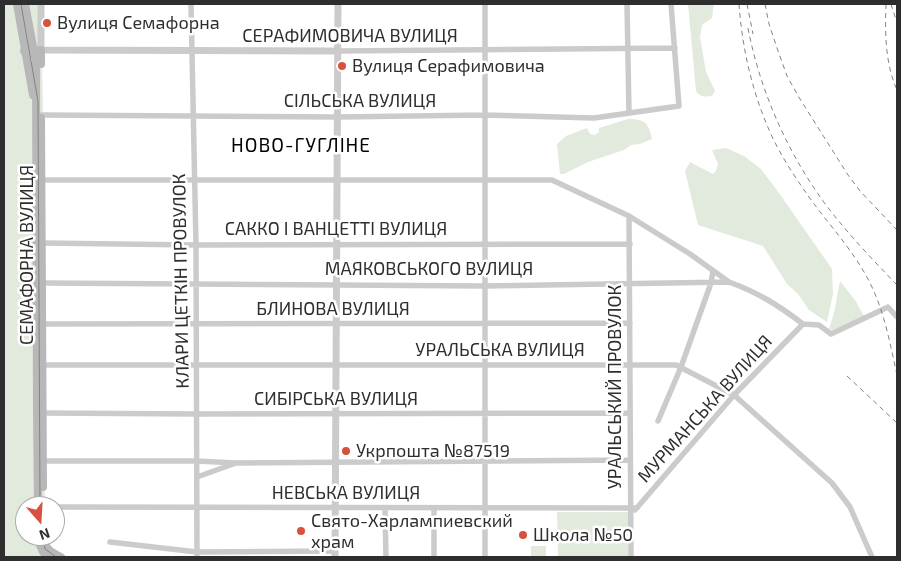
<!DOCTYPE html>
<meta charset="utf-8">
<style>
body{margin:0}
#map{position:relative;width:901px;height:561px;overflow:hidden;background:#fff;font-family:"Exo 2",sans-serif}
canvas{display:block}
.frame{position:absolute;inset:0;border:5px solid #2e2e2e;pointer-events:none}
.north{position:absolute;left:15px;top:496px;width:50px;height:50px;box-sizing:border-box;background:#fff;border:1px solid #ababab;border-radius:50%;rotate:161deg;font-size:14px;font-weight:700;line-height:20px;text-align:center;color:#2e2e2e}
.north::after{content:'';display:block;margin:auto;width:18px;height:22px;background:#d6513e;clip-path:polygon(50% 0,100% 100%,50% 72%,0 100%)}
</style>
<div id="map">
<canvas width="901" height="561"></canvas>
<div class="frame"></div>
<div class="north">N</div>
</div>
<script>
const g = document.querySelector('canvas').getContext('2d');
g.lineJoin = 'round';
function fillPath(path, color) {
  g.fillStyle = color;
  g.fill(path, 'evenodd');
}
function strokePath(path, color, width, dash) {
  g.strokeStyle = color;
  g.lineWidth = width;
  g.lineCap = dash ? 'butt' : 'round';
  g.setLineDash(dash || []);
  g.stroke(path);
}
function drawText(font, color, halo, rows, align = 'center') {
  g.font = font + ' "Exo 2",sans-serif';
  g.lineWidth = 5;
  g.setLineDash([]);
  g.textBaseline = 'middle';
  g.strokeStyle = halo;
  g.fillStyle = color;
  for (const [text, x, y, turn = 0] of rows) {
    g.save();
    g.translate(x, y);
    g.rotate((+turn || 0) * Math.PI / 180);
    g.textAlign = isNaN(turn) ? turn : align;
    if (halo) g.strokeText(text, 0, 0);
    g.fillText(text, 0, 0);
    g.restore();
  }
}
fillPath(new Path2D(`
 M4,4H41L43,115L45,506H25V536H45L47,546L61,557H4Z
 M688,4H714L712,18L702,25L700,37L706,72L715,91L712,96C705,97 700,97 696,91Z
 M628,119C645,119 649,123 652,139L640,144L631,145L624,150L588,162L564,174H560L557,144L566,136L587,128L590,134L595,135L599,132V128Z
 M726,148L744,156L761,169L779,193L832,269L833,294L827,322L809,310L798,294L787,284L763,246L698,225L685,171L690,162L713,174L716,171L718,164L712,150Z
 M840,281L855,300L864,316L833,330L829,329L834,313Z
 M557,512H628V557H558Z
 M531,546H546V557H531Z`), '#e1eadc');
strokePath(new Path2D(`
 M191,4L196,245L197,557
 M485,4V557
 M627,4L629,113
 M338,51L675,48
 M41,115L337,117L485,115L594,118L679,106L671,4
 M42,180H552L629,216L690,254L729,282
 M629,216L631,557
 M42,243L196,245L630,244
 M42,283L485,286L729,282C759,293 778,305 803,324
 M43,324L630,323
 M803,324L819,325L831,334L888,307L897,317
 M43,365H676L734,395L832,483L850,507L872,557
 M42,413L197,414L630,413
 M658,421L681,367L711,283L713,271
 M43,461H197L236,463L197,477
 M236,463L630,460
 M55,507L637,508
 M385,508L386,557
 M434,508V557
 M635,510L734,395L803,324
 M110,542L197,552L335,551`), '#cbcbcb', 5.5);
strokePath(new Path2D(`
 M41,4V50L338,51
 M335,557L338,4`), '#cbcbcb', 7);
strokePath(new Path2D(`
 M17,4L33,95
 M25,4L36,62L37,410L38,506
 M24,51L41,50V64
 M41,118L43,487
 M44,536C44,549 51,552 61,557
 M39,543L43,552L49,557`), '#b8b8b8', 8);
strokePath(new Path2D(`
 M21,4L38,101L40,506
 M42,536L45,549L56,557`), '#838383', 1);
strokePath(new Path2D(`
 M739,4C742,47 752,92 770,132C780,155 795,177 809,197C829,225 853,250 869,281C884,310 890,343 897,375
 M747,4L753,34
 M765,4L769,24L777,48L787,76L800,99L848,175L860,191L897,230
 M886,4C885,33 885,63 897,90
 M891,4L897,23
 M748,28C760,91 788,154 826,205C848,234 873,260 897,285
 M847,376L897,423`), '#838383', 1, [5, 4]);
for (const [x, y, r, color] of [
 [47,23,5,"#d6513e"],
 [342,66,5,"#d6513e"],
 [346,451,5,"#d6513e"],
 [301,531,5,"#d6513e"],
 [523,535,5,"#d6513e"]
]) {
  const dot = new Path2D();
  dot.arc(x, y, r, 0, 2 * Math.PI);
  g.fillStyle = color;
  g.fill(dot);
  strokePath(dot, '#fff', 2);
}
drawText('18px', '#2e2e2e', '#fff', [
 ["Вулиця Семафорна",57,23],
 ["Вулиця Серафимовича",352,66],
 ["Укрпошта №87519",356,451],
 ["Свято-Харлампиевский",311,521],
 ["храм",311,542],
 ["Школа №50",533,535]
], 'left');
drawText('18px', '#2e2e2e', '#fff', [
 ["СЕРАФИМОВИЧА ВУЛИЦЯ",350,36],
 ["СІЛЬСЬКА ВУЛИЦЯ",360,101],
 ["САККО І ВАНЦЕТТІ ВУЛИЦЯ",336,229],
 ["СЕМАФОРНА ВУЛИЦЯ",27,255,-90],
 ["МАЯКОВСЬКОГО ВУЛИЦЯ",429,269],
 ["КЛАРИ ЦЕТКІН ПРОВУЛОК",181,281,-91],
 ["БЛИНОВА ВУЛИЦЯ",333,309],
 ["УРАЛЬСЬКА ВУЛИЦЯ",500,350],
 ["УРАЛЬСЬКИЙ ПРОВУЛОК",615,387,-90],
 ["СИБІРСЬКА ВУЛИЦЯ",336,399],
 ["МУРМАНСЬКА ВУЛИЦЯ",705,409,-48],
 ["НЕВСЬКА ВУЛИЦЯ",346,493]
]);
g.letterSpacing = '1px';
drawText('19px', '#000', '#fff', [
 ["НОВО-ГУГЛІНЕ",301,146]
]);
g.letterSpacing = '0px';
</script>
